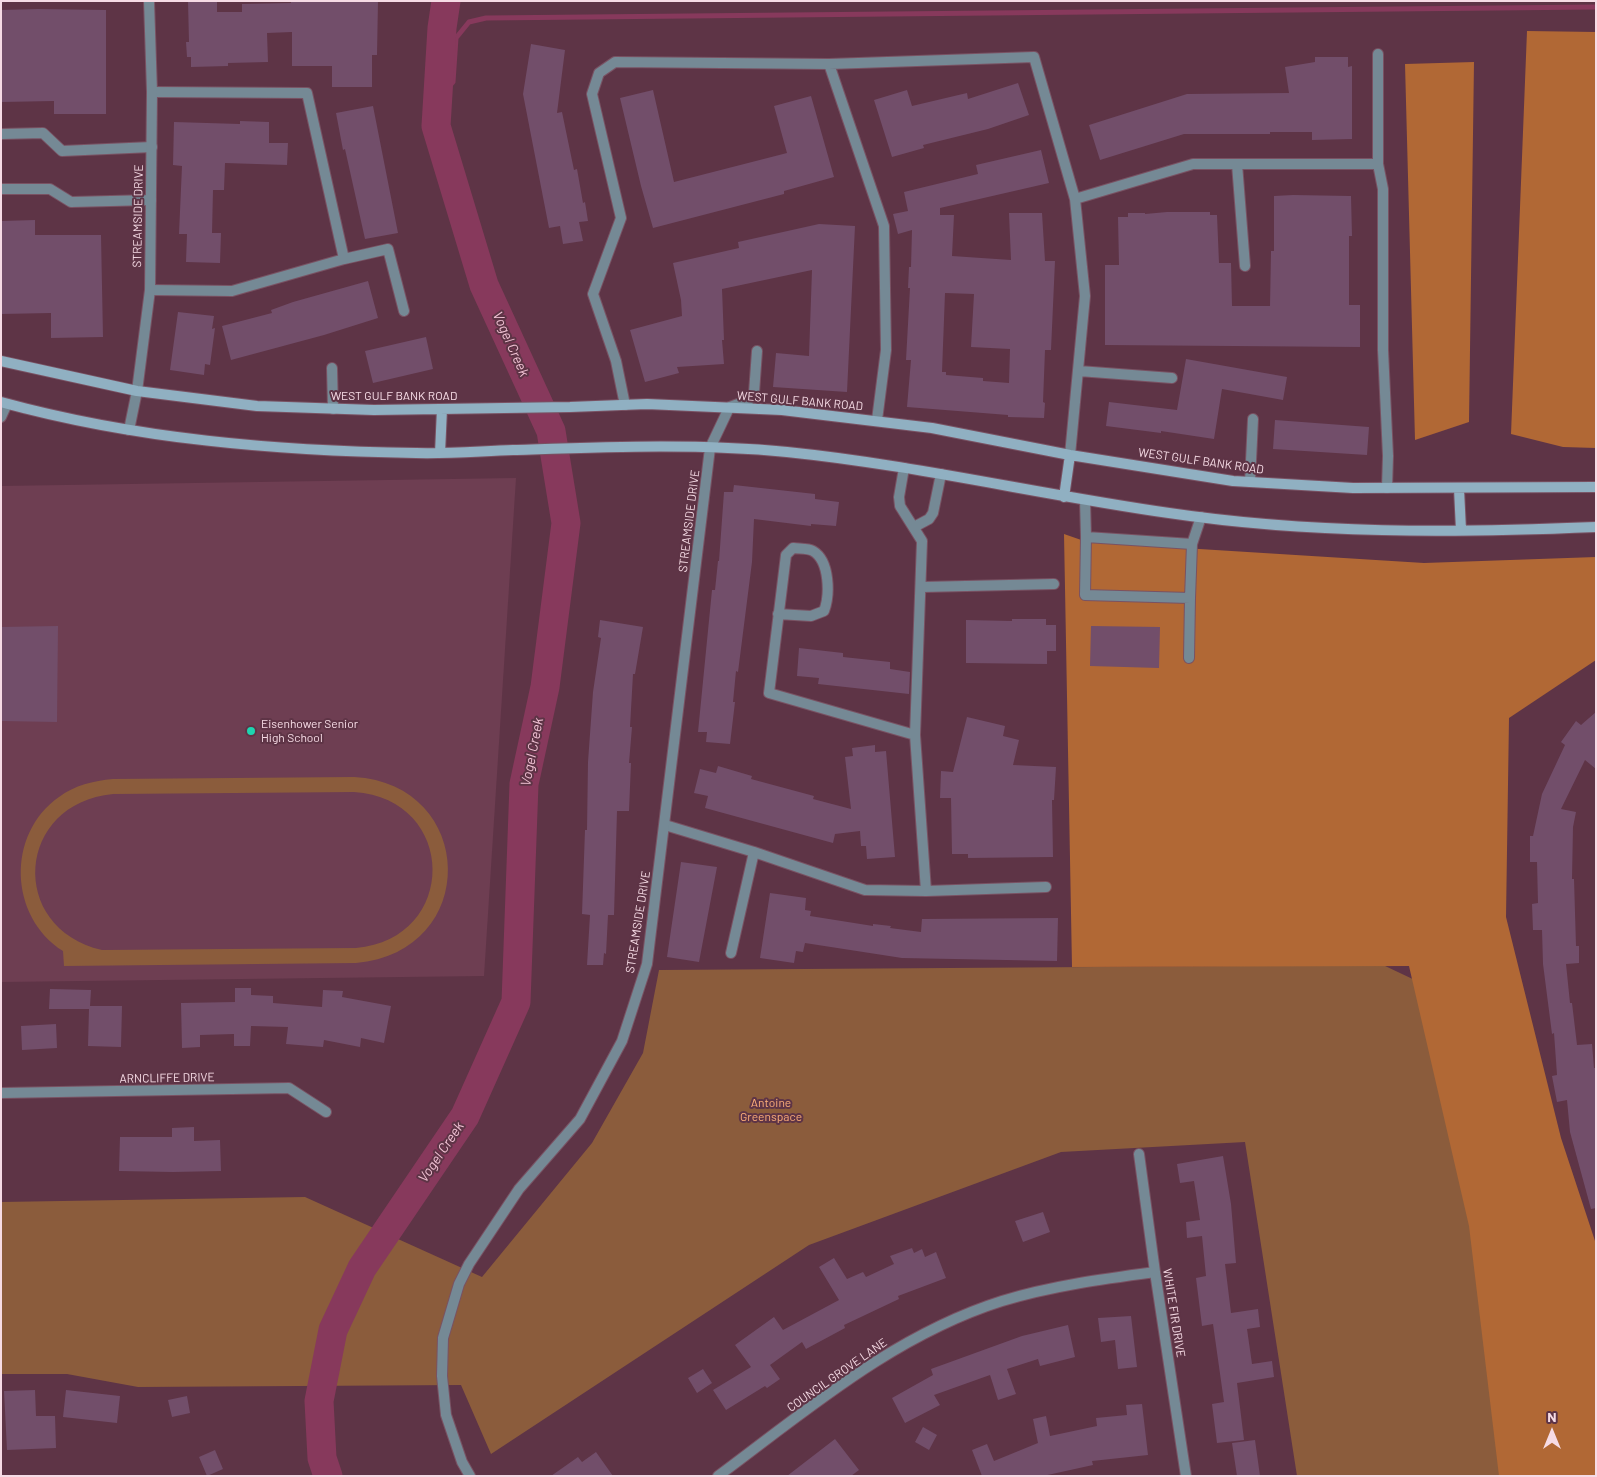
<!DOCTYPE html>
<style>
body{margin:0}
#map{position:relative;width:1597px;height:1477px;overflow:hidden;background:#5e3446;font-family:Barlow,sans-serif}
canvas{display:block}
.frame{position:absolute;inset:0;border:2px solid #f6dbe5;pointer-events:none}
.north{position:absolute;left:1527px;top:1407px;width:50px;height:50px;-webkit-text-stroke:4px #5e3446;paint-order:stroke;rotate:0deg;font-size:14px;font-weight:700;line-height:20px;text-align:center;color:#f6dbe5}
.north::after{content:'';display:block;margin:auto;width:18px;height:22px;background:#f6dbe5;clip-path:polygon(50% 0,100% 100%,50% 72%,0 100%)}
</style>
<div id="map">
<canvas width="1597" height="1477"></canvas>
<div class="frame"></div>
<div class="north">N</div>
</div>
<script>
const g = document.querySelector('canvas').getContext('2d');
g.lineJoin = 'round';
function fillPath(path, color) {
  g.fillStyle = color;
  g.fill(path, 'evenodd');
}
function strokePath(path, color, width, dash) {
  g.strokeStyle = color;
  g.lineWidth = width;
  g.lineCap = dash ? 'butt' : 'round';
  g.setLineDash(dash || []);
  g.stroke(path);
}
function drawText(font, color, halo, rows, align = 'center') {
  g.font = font + ' Barlow,sans-serif';
  g.lineWidth = 4;
  g.setLineDash([]);
  g.textBaseline = 'middle';
  g.strokeStyle = halo;
  g.fillStyle = color;
  for (const [text, x, y, turn = 0] of rows) {
    g.save();
    g.translate(x, y);
    g.rotate((+turn || 0) * Math.PI / 180);
    g.textAlign = isNaN(turn) ? turn : align;
    if (halo) g.strokeText(text, 0, 0);
    g.fillText(text, 0, 0);
    g.restore();
  }
}
fillPath(new Path2D(`
 M516,478L484,976L1,982V486Z`), '#6e3e52');
fillPath(new Path2D(`
 M354,777C477,784 481,952 356,963L64,966L63,951C9,917 6,834 59,797C75,785 93,781 113,779ZM354,792C458,799 459,939 356,948L102,950C7,928 16,803 113,794Z
 M1383,965L1419,982L1561,1476H1297L1245,1142L1061,1152L809,1245L491,1454L461,1385L138,1387L67,1374H1V1202L305,1197L482,1277L592,1143L643,1053L659,970Z`), '#8b5c3c');
fillPath(new Path2D(`
 M1527,31L1596,32V448L1563,447L1511,434Z
 M1474,62L1469,422L1415,440L1405,64Z
 M1064,534L1087,542L1424,563L1596,557V660L1509,718L1506,917L1561,1138L1596,1244V1476H1499L1469,1226L1409,966L1072,967Z`), '#b16835');
strokePath(new Path2D(`
 M438,100L453,82L456,38L469,22L486,18L1596,7`), '#87395c', 5);
strokePath(new Path2D(`
 M328,1476L322,1458L319,1401L333,1330L362,1268L465,1116L516,1002L524,784L545,687L566,523L551,431L484,285L436,126L442,28L446,1`), '#87395c', 29);
fillPath(new Path2D(`
 M188,1H217V12H242V4L291,3V1H378L377,55H372V87H332V66H292V32L267,33L268,62L228,63V66L191,67V57H187L186,42H189Z
 M38,9L106,10V114H54V101L1,102V10Z
 M531,44L565,50L557,113L562,112L574,170L577,169L583,203L585,202L588,221L579,222L583,241L563,244L560,226L549,228L523,94Z
 M1315,57H1348V67L1352,66V139L1312,140V132H1270V134H1184L1100,160L1089,125L1187,94L1289,93L1285,67L1315,62Z
 M1018,83L1029,115L988,129L923,145L924,148L892,157L874,100L907,90L912,106L967,93L968,99Z
 M653,90L674,182L787,153L774,106L811,96L834,177L784,191V194L653,228L641,186L620,98Z
 M373,106L398,233L365,239L345,149L343,150L336,113Z
 M240,121L269,122V143H288L287,165L225,163L224,190H213L212,233H221L220,263L186,262L187,234H179L182,166L173,165L174,122L240,124Z
 M1041,150L1049,183L940,208V215H954L952,256L1011,260L1009,213H1042L1045,261H1055L1051,350H1045L1043,402L1045,403L1044,418L1008,417V415L907,407L911,360H906L910,288H908L909,267H911L912,230L898,234L893,214L908,211L904,192L978,174L976,165ZM945,293L974,294L971,347L1010,349L1009,383L983,381V378L946,375V372H942Z
 M1293,195L1351,196L1352,236H1349V305H1360V347L1105,345V265H1119L1118,217H1128V213H1145V214L1167,212H1210V215H1217L1219,263H1231L1232,306H1270L1271,251H1274V196Z
 M35,220V235H101L103,337L51,338V313L1,314V221Z
 M819,224L855,226L847,392L773,387L776,353L809,356L812,270L722,289L724,340H722L724,364L677,367L679,373L645,382L630,330L682,316L681,300L673,263L739,248L738,242Z
 M368,281L378,318L324,335L231,360L222,326L272,313L271,310L293,302Z
 M178,312L214,316L212,329L215,328L210,365L205,364L204,375L170,370Z
 M426,337L433,369L373,383L365,351Z
 M1186,359L1287,377L1283,400L1222,389L1214,439L1161,431V433L1106,426L1109,402L1177,410Z
 M1275,420L1369,427L1367,455L1273,449Z
 M734,485L815,494V499L839,502L836,526L811,524V526L754,519L752,562L738,672L736,671L733,702H735L730,744L706,742L707,732H698L712,590H715L718,561H719L724,492H733Z
 M1012,619H1046V625H1056V651H1047V664L966,663V620L1012,621Z
 M600,620L643,627L635,674H633L630,727H632L629,763H631L629,811H617L614,915H608L606,954L604,953L603,965H587L590,915L582,914L585,830H587L588,762L593,692L601,638L598,637Z
 M58,626L57,722L1,721V627Z
 M1091,626L1160,627L1159,668L1090,666Z
 M799,648L843,653V657L890,662V669L910,672L909,694L818,684L819,678L797,676Z
 M1596,712V769L1585,760L1561,809L1576,812L1573,827L1572,879H1574L1576,946H1579V963L1566,964L1570,1003H1572L1577,1045L1592,1044L1594,1068H1596V1208L1591,1209L1570,1132L1567,1100L1557,1102L1552,1076L1557,1075L1554,1033L1552,1034L1543,964L1542,930H1533L1532,904L1538,903L1537,862H1530V836H1533L1542,794L1565,745L1561,742L1576,721L1581,725Z
 M967,717L1005,726L1003,736L1019,740L1013,765L1056,767L1054,800H1052L1053,857L968,858V854H952L951,798H940L941,771L953,772Z
 M875,745V752L886,751L895,857L867,859L866,846H861L860,831L835,834L833,843L705,808L708,796L694,793L700,769L716,773L718,766L752,776L751,779L814,796L813,799L851,809L845,757L853,756L852,748Z
 M681,862L717,867L699,962L667,957Z
 M770,893L806,898L805,910L811,911L810,916L873,926V924L891,926L890,928L921,932L922,919L1058,918L1057,961L902,958L805,943L803,952L796,951L794,963L760,958Z
 M235,988H251V995L273,996V1003L322,1007L323,990L343,991L342,997L391,1006L384,1043L361,1038L360,1047L324,1040L323,1047L286,1044L288,1027L251,1026L250,1046H234V1034L200,1035V1047L182,1048L181,1003L235,1002Z
 M50,989L91,990L90,1006H122L121,1047L88,1046L89,1009H49Z
 M56,1024L57,1048L22,1050L21,1026Z
 M194,1127V1141L220,1140L221,1171L173,1172L119,1171L120,1137H172V1128Z
 M1223,1156L1231,1204L1236,1263L1225,1264L1231,1313L1258,1309L1260,1327L1247,1329L1252,1364L1272,1361L1274,1377L1237,1383L1244,1440L1217,1443L1212,1404L1224,1402L1213,1324L1202,1326L1196,1278L1206,1276L1202,1236L1187,1238L1186,1222L1200,1220L1194,1181L1180,1183L1177,1164Z
 M1043,1212L1050,1232L1023,1242L1015,1221Z
 M912,1248L914,1253L922,1249L925,1257L936,1252L946,1278L898,1296L899,1299L844,1325L845,1328L806,1349L802,1342L770,1365L780,1379L767,1388L765,1386L726,1410L713,1390L751,1367L735,1345L774,1317L783,1330L839,1300L819,1267L834,1258L847,1279L863,1272L866,1277L894,1264L890,1256Z
 M1131,1316L1137,1367L1118,1369L1115,1340L1101,1342L1098,1318Z
 M1068,1325L1075,1357L1040,1366L1038,1359L1007,1369L1016,1394L998,1400L990,1375L934,1395L940,1405L905,1423L892,1398L933,1375L931,1369L1022,1336Z
 M703,1369L712,1383L697,1393L688,1378Z
 M35,1390L36,1416H55L56,1448L7,1450L4,1391Z
 M66,1390L120,1396L117,1423L63,1417Z
 M187,1396L190,1413L172,1417L168,1400Z
 M1142,1404L1148,1455L1092,1461L1093,1465L1043,1476H982L972,1450L987,1444L994,1461L1038,1443L1033,1419L1046,1416L1050,1436L1097,1426L1096,1418L1127,1415L1126,1405Z
 M923,1427L937,1435L929,1450L915,1442Z
 M835,1439L859,1470L851,1476H787Z
 M1255,1440L1260,1476H1237L1232,1443Z
 M215,1450L223,1469L207,1476L199,1457Z
 M596,1452L613,1476H551L578,1457L582,1462Z`), '#724e6a');
const lane = new Path2D(`
 M1378,54V164L1383,189V350L1388,456L1387,488
 M829,64L884,226L886,350L877,420
 M152,92L307,93L344,259
 M1,134L43,133L62,151L152,147
 M1237,164L1245,266
 M1,189H50L71,202L151,200
 M1075,199L1193,164H1378
 M150,290L232,291L344,259L388,249L404,311
 M332,368L333,409
 M1079,371L1172,378
 M625,405L616,361L593,294L621,218L592,94L599,73L615,62L829,64L1034,57L1075,199L1085,296L1070,455
 M730,407L749,400L754,393L757,351
 M904,468L899,497L900,506L922,541L915,735L926,891
 M1250,482L1253,419
 M1085,500L1086,537L1192,544L1201,517
 M914,527L929,519L933,513L941,474
 M1086,537L1085,595L1190,598L1192,544
 M922,587L1054,584
 M778,614L811,616L824,611C830,595 830,561 813,551C808,548 798,549 793,548L786,555L769,693L915,735
 M1189,658L1190,598
 M665,825L754,852L865,890L926,891L1046,887
 M731,953L754,852`);
const street = new Path2D(`
 M1,417L7,404
 M129,430L137,391L150,290L152,92L149,1
 M1,1093L289,1088L326,1112
 M1139,1154L1155,1272L1186,1476
 M470,1476L462,1462L446,1415L442,1376L443,1338L459,1284L469,1264L519,1189L580,1119L622,1041L647,964L710,448L729,408
 M718,1476C807,1410 894,1335 1002,1301C1051,1286 1103,1279 1155,1272`);
const secondary = new Path2D(`
 M1,361L137,391L257,406L374,410L570,407L647,404L782,410L932,428L1070,455L1233,481L1353,488L1596,487
 M1,402C136,439 277,451 416,453C448,454 481,451 513,450C604,447 697,443 787,452C915,465 1042,495 1169,513C1310,534 1454,533 1596,527
 M440,453L442,409
 M1459,489L1461,530
 M1064,497L1070,455`);
strokePath(lane, '#795263', 12);
strokePath(street, '#795263', 12);
strokePath(secondary, '#795263', 12);
strokePath(lane, '#758995', 10);
strokePath(street, '#758995', 10);
strokePath(secondary, '#90b0c2', 10);
for (const [x, y, r, color] of [
 [251,731,5,"#1ed5b0"]
]) {
  const dot = new Path2D();
  dot.arc(x, y, r, 0, 2 * Math.PI);
  g.fillStyle = color;
  g.fill(dot);
  strokePath(dot, '#5e3446', 2);
}
drawText('12px', '#f6dbe5', '#5e3446', [
 ["STREAMSIDE DRIVE",138,216,-89],
 ["WEST GULF BANK ROAD",394,396],
 ["WEST GULF BANK ROAD",800,401,5],
 ["WEST GULF BANK ROAD",1201,461,8],
 ["STREAMSIDE DRIVE",689,521,-83],
 ["STREAMSIDE DRIVE",638,922,-81],
 ["ARNCLIFFE DRIVE",167,1078,-1],
 ["WHITE FIR DRIVE",1174,1313,81],
 ["COUNCIL GROVE LANE",837,1375,-35]
]);
drawText('12px', '#f6dbe5', '#5e3446', [
 ["Eisenhower Senior",261,724],
 ["High School",261,738]
], 'left');
drawText('12px', '#fdae79', '#5e3446', [
 ["Antoine",771,1103],
 ["Greenspace",771,1117]
]);
drawText('italic 14px', '#f1c2d4', '#5e3446', [
 ["Vogel Creek",511,344,66],
 ["Vogel Creek",532,752,-79],
 ["Vogel Creek",441,1152,-56]
]);
</script>
